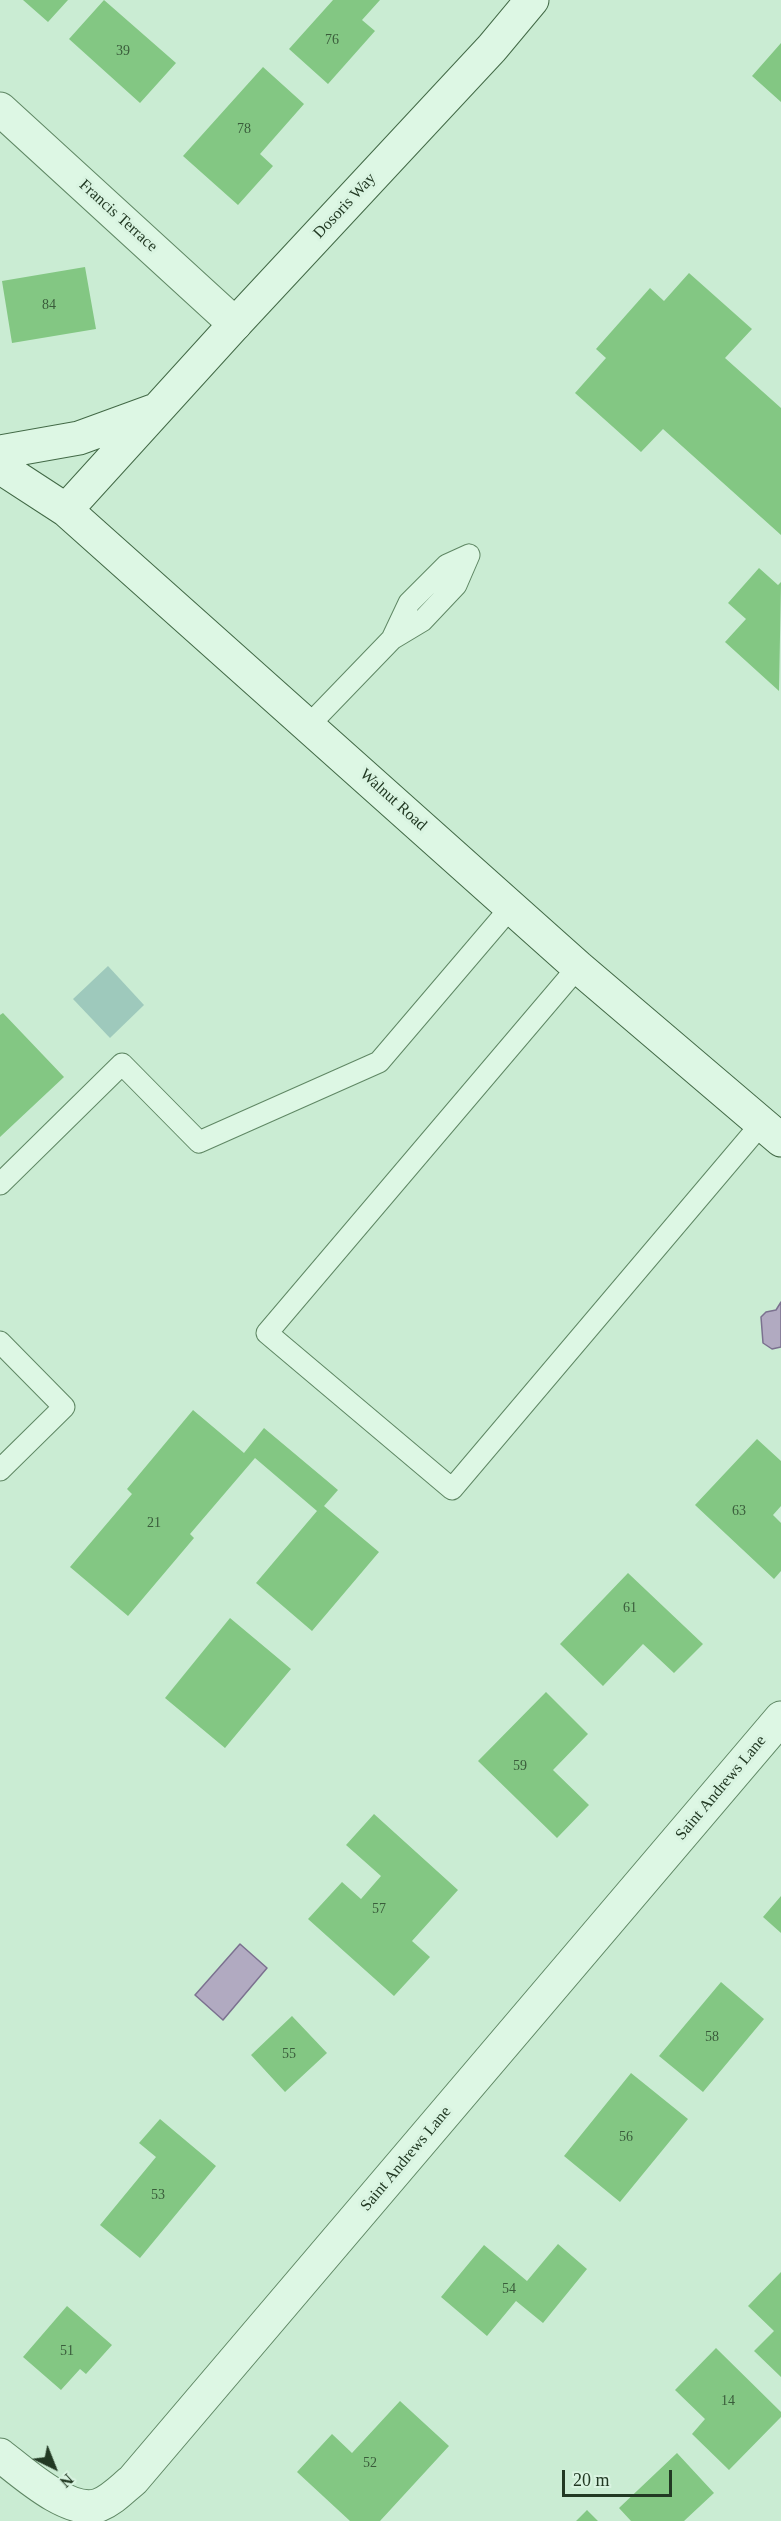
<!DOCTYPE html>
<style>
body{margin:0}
#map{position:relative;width:781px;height:2521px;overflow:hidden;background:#caecd3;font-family:Georgia,serif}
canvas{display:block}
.north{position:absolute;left:24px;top:2437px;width:60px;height:60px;-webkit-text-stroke:4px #d9f4e1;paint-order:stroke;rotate:137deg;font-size:16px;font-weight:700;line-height:24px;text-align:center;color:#223923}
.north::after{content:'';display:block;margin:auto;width:21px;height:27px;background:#223923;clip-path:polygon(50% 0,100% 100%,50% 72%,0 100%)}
.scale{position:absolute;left:562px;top:2470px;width:110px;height:27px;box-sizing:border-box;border:3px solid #223923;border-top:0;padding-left:8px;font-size:18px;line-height:21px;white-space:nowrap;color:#223923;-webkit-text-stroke:4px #d9f4e1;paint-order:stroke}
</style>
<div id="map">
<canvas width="781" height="2521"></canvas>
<div class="north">N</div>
<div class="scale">20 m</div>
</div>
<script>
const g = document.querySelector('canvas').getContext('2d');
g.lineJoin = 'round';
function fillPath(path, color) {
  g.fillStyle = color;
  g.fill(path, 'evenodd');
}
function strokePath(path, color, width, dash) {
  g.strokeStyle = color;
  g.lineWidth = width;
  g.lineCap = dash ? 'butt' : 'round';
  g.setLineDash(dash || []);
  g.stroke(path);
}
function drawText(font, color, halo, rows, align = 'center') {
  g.font = font + ' Georgia,serif';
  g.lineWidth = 6;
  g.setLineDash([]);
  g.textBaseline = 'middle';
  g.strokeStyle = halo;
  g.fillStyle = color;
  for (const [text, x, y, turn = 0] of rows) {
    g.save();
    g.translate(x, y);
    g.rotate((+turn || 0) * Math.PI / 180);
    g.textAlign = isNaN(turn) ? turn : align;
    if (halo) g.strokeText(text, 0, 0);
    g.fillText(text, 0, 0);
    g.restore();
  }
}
fillPath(new Path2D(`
 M108,966L144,1005L110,1038L73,999Z`), '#9ec9bc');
const water = new Path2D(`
 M781,1302V1347L772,1349L763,1343L761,1317L766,1312L776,1310Z
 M240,1944L267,1968L223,2020L195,1995Z`);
fillPath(water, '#b1aac1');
strokePath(water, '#7b718f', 1.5);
fillPath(new Path2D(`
 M23,0H68L48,22Z
 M104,0L176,63L140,103L69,39Z
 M333,0H380L362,20L375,31L328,84L289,49Z
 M781,43V102L752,76Z
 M263,67L304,104L260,154L273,166L238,205L183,156Z
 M85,267L96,329L12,343L2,281Z
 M689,273L752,329L725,358L781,408V535L663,429L641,452L575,393L606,358L596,349L650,288L664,301Z
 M759,568L778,585L781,582L779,691L725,642L746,619L728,603Z
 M3,1013L64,1077L0,1137V1015Z
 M193,1410L244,1453L264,1428L338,1490L324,1506L379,1552L312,1631L256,1583L317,1511L255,1458L190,1534L194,1538L128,1616L70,1567L132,1494L127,1489Z
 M757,1439L781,1461V1506L773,1515L781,1523V1571L774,1579L695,1505Z
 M628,1573L703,1644L674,1673L643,1644L603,1686L560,1644Z
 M230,1618L291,1669L225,1748L165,1698Z
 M546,1692L588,1734L553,1770L589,1805L557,1838L478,1761Z
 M374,1814L458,1890L412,1941L430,1957L394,1996L308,1919L342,1882L361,1899L381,1876L346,1845Z
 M781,1896V1933L763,1917Z
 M721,1982L764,2019L703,2092L659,2056Z
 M292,2016L327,2053L285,2092L251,2055Z
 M631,2073L688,2119L620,2202L564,2156Z
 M160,2119L216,2166L140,2258L100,2225L156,2157L139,2143Z
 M558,2244L587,2269L543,2323L516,2301L487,2336L441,2297L484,2245L527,2281Z
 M781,2272V2377L754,2351L774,2331L748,2306Z
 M67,2306L112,2345L86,2374L80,2369L61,2390L23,2357Z
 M716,2348L781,2412V2417L729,2470L692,2434L705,2419L675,2390Z
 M400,2401L449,2446L380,2521H350L297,2472L332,2434L352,2453Z
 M677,2453L714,2493L684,2521H631L619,2508Z
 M587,2510L598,2521H576Z`), '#83c783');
const lane = new Path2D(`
 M392,639L409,603L447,565L469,555
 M309,725L392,639L422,621L456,585L469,555
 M578,967L267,1333L452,1489L762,1123
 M0,1184L122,1064L199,1142L379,1062L512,906
 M0,1342L64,1407L0,1470`);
const street = new Path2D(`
 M0,109L235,324
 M0,2455C22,2472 70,2516 99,2505C112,2500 122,2489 133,2480L781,1718`);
const secondary = new Path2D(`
 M0,452L79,438L153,411
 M0,467L66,510L578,967L781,1140
 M66,510L235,324L492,48L532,0`);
strokePath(lane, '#5f8764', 23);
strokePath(street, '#5f8764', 35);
strokePath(secondary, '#426946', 35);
strokePath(lane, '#ddf7e4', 21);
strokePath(street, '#ddf7e4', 33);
strokePath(secondary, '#ddf7e4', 33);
drawText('14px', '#3a5c3b', null, [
 ["76",332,40],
 ["39",123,51],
 ["78",244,129],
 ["84",49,305],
 ["63",739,1511],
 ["21",154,1523],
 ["61",630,1608],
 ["59",520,1766],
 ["57",379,1909],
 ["58",712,2037],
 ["55",289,2054],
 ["56",626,2137],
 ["53",158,2195],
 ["54",509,2289],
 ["51",67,2351],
 ["14",728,2401],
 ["52",370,2463]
]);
drawText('16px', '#223923', '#d9f4e1', [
 ["Dosoris Way",345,206,-47],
 ["Francis Terrace",118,216,42],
 ["Walnut Road",393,800,42],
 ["Saint Andrews Lane",721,1788,-50],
 ["Saint Andrews Lane",406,2159,-50]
]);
</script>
